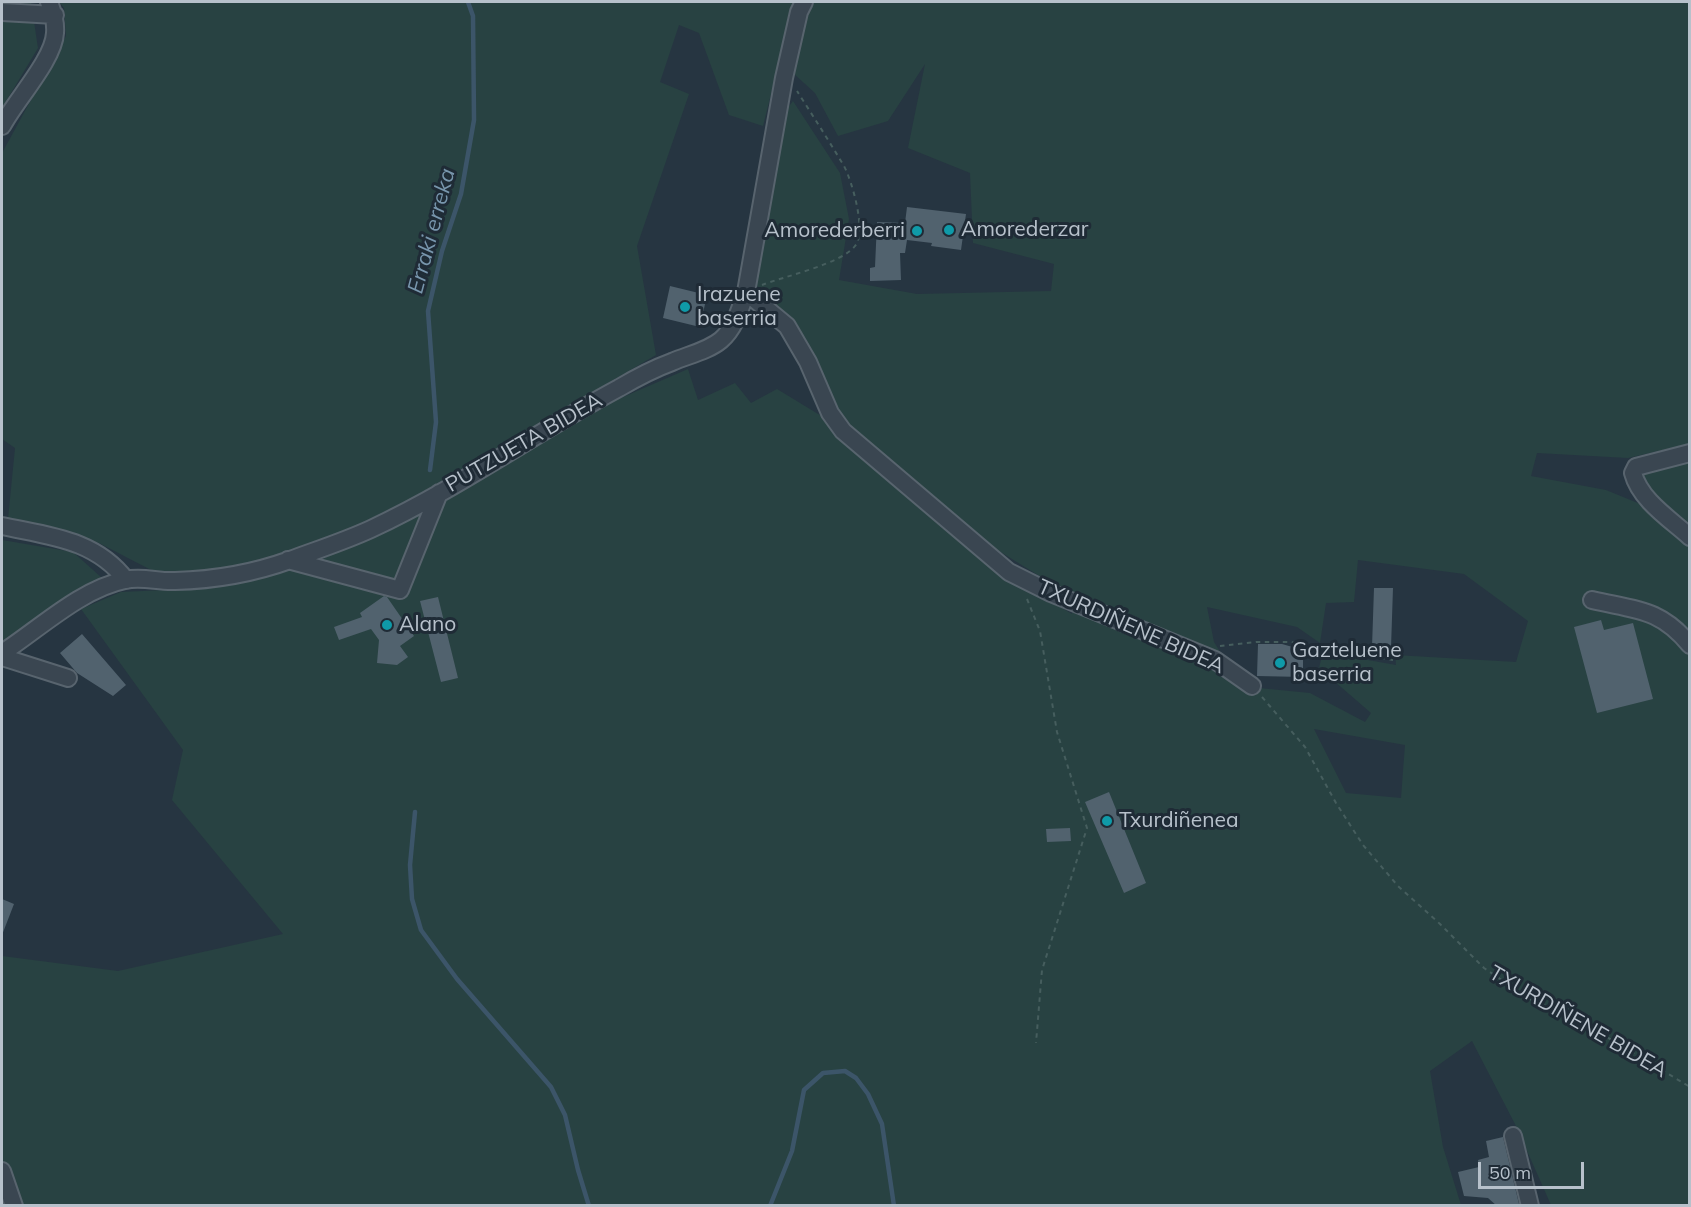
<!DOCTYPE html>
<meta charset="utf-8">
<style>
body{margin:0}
#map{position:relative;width:1691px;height:1207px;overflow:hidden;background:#263541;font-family:Mulish,sans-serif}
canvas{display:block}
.frame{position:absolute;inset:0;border:3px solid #b7c1cb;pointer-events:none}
.scale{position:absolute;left:1478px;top:1162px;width:106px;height:27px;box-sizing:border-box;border:3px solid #b7c1cb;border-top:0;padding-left:8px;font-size:18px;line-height:21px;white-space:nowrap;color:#b7c1cb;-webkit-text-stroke:4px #1f2b36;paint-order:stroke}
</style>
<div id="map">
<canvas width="1691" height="1207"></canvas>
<div class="frame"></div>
<div class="scale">50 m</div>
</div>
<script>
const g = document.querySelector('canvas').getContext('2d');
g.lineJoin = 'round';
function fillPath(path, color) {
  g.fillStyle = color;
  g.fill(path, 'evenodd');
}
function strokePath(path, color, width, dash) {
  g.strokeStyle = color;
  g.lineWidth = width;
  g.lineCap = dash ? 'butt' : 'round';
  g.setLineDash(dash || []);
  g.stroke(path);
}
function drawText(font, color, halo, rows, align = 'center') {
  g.font = font + ' Mulish,sans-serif';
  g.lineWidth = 6;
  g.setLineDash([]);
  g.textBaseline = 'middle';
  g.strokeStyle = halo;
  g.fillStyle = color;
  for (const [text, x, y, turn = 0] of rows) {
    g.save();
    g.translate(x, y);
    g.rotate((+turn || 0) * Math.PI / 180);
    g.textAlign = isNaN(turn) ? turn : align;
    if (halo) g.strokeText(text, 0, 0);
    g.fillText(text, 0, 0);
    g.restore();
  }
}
fillPath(new Path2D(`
 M2,2H31L38,48L2,108Z
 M59,2H797L791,14L763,126L729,115L699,33L679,25L660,82L689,94L637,246L656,355L385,514L280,557L214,571H153L99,543L8,519L15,448L2,439V153L66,36L64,8Z
 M814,2H1689V444L1628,458L1537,453L1531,476L1606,490L1650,508L1643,481V470L1689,461V1205H1551L1516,1126L1472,1041L1430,1071L1443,1147L1461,1205L2,1206V956L118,971L283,934L172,800L183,750L81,609L121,592L207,588L285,572L317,562L466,486L607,404L688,369L698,400L735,383L751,403L777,389L823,417L999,571L1072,614L1075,598L991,546L834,413L797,324L755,284L781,117L793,101L840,173L849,219L839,280L917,294L1051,291L1054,264L973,243L970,173L908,148L925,64L888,121L838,136L815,93L793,73L804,25ZM1358,560L1464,574L1528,621L1516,662L1395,655L1396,665L1323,652L1319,668L1371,713L1365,722L1310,693L1259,688L1229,666L1214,642L1207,607L1297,627L1320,643L1326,603L1354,602ZM1314,729L1405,745L1401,798L1346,793Z
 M2,540L73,552L102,578L2,643Z`), '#284242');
strokePath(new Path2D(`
 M430,470L436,422L428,311L442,251L461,194L474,120L473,16L468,2
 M415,812L410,865L412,899L421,930L457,979L551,1087L565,1115L578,1170L589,1206
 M770,1206L792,1151L804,1090L823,1073L845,1071L856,1078L868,1094L882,1124L894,1206`), '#3c5569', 4.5);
fillPath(new Path2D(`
 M907,207L966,214L961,250L931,246L932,243L907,240L905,253H900L901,280L870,281V268L875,267L877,222L905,223Z
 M670,286L707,295L700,327L663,318Z
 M1374,588H1393L1391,648L1372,647Z
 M384,596L387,597L414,636L400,646L408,657L397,665L377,663L379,640L371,629L339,640L334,627L362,617L360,613Z
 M438,597L458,678L441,682L420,601Z
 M1601,620L1604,630L1633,623L1653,699L1597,713L1574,627Z
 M82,634L126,685L113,696L77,673L60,653Z
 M1258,644H1282L1303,650V677L1257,676Z
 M1109,792L1146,883L1124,893L1085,802Z
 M1070,828L1071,841L1047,842L1046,829Z
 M2,899L14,904L2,935Z
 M1503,1137L1519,1204L1497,1206L1488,1198L1464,1196L1458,1172L1479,1167L1478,1160L1489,1157L1486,1141Z`), '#51626e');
const minor = new Path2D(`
 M2,12L55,15
 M2,126C15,101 54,59 55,33C56,21 53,12 49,2
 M746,292L787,326L808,362L830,413L843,431L1009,572L1051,593L1215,660L1252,686
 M1690,453L1636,467L1633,473C1640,500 1670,519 1690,537
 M2,526C48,536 95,539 126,580
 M288,560L400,590L439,493
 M1592,600C1635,610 1660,608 1690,645
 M2,653C39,629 81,589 125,580C142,576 158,582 175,581C214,580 254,573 290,560C317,550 345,541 371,529C457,489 535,433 619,388C636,378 653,369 672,362C688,355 708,351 721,340C735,328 740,309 746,292L784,78L799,12L804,2
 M2,657L68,678
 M1513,1136L1530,1206
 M2,1171L14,1206`);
strokePath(minor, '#58646e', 20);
strokePath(new Path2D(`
 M762,285C785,276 841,264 855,246C867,232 852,181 844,166C829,141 813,116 797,91
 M1027,599L1040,631L1057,732L1087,828L1042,970L1036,1043
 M1220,646L1256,642H1291L1393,660
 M1262,697L1305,747L1336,803L1363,845L1398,886L1440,924L1484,968L1534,1002L1567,1013L1690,1087`), '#465e5e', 2, [4.5, 4.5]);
strokePath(minor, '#3a4651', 16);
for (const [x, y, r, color] of [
 [949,230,6,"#0f9aa8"],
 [917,231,6,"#0f9aa8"],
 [685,307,6,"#0f9aa8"],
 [387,625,6,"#0f9aa8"],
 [1280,663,6,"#0f9aa8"],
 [1107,821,6,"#0f9aa8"]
]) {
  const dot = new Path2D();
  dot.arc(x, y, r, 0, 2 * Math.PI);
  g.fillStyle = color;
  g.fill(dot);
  strokePath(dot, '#1f2b36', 2);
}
drawText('21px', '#b7c1cb', '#1f2b36', [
 ["Amorederzar",961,230],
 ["Amorederberri",905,231,"right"],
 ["Irazuene",697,295],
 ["baserria",697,319],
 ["Alano",399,625],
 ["Gazteluene",1292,651],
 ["baserria",1292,675],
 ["Txurdiñenea",1119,821]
], 'left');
drawText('21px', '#b7c1cb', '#1f2b36', [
 ["PUTZUETA BIDEA",524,443,-30],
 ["TXURDIÑENE BIDEA",1131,627,24],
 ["TXURDIÑENE BIDEA",1578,1022,30]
]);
drawText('italic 22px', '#7896ad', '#1f2b36', [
 ["Erraki erreka",432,231,-75]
]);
</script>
